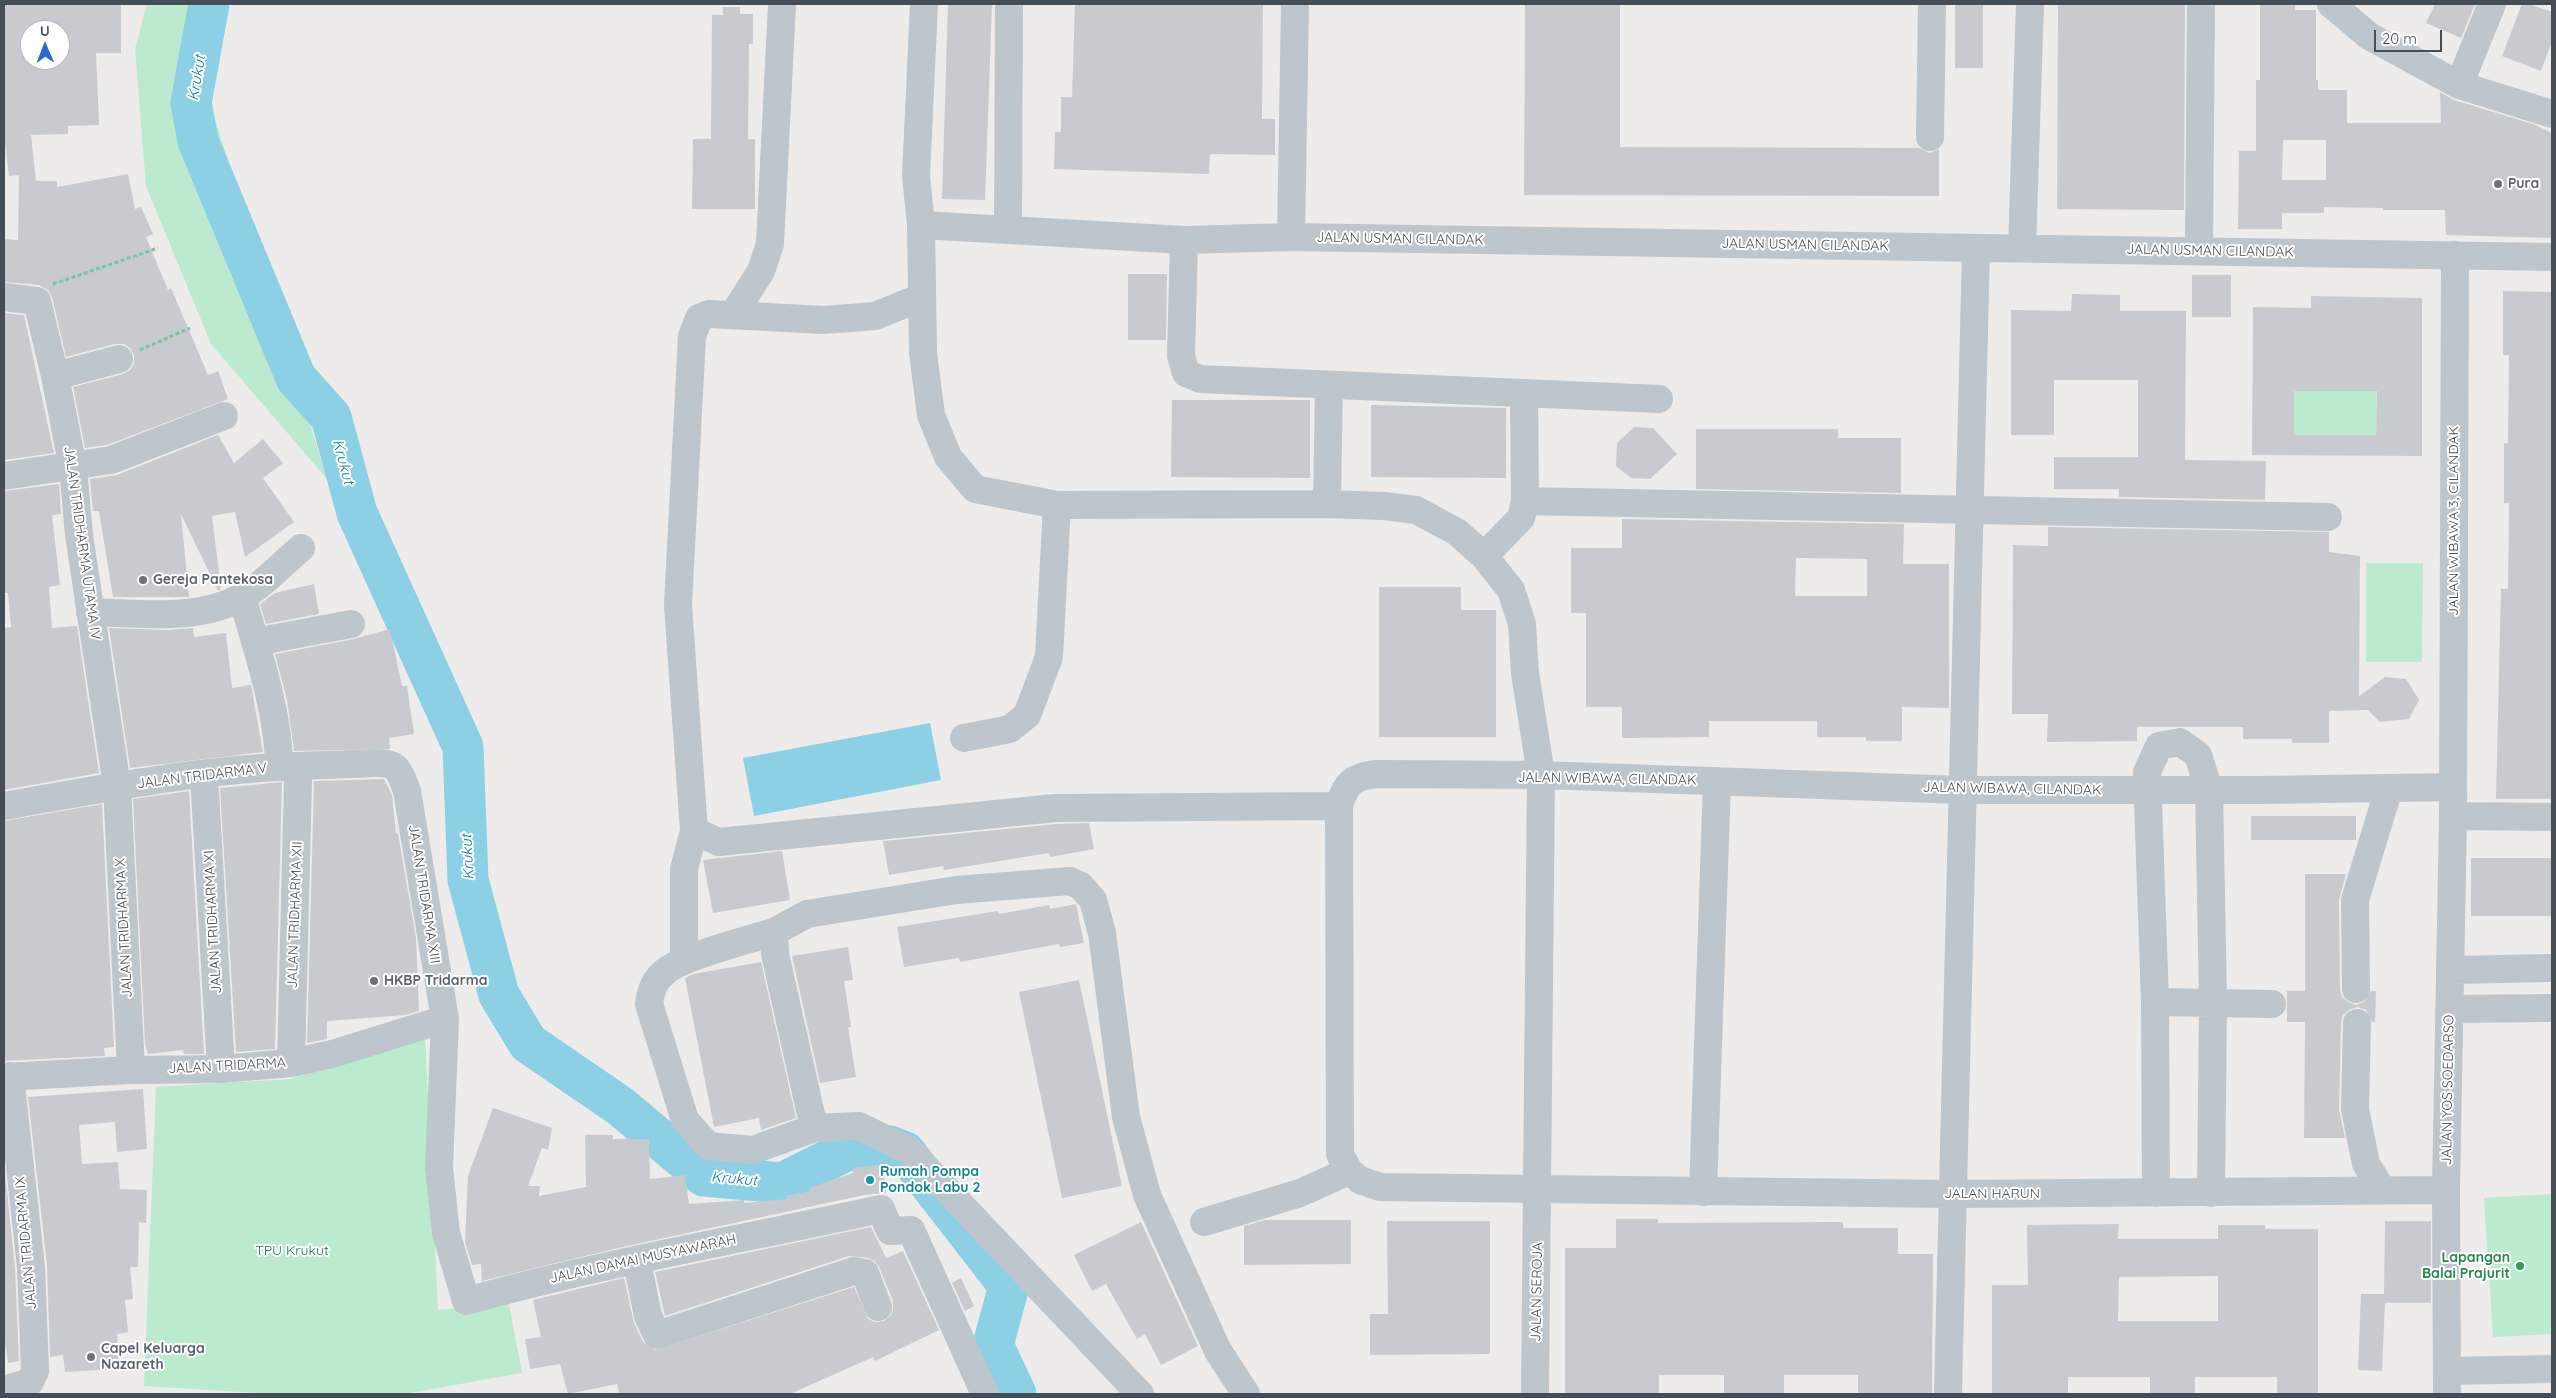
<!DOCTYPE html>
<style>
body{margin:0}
#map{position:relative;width:2556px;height:1398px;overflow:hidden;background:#eeebeb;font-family:Quicksand,sans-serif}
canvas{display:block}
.frame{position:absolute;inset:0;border:5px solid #454e57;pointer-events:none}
.north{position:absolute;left:20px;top:20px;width:50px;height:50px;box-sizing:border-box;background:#fff;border:1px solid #b5b8bc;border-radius:50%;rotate:359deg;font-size:14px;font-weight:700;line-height:20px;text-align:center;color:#454e57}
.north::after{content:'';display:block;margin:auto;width:18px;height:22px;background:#256cce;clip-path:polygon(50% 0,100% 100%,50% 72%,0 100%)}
.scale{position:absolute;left:2374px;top:30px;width:68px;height:22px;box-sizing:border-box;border:2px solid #454e57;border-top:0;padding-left:6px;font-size:15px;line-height:18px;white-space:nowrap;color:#454e57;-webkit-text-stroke:4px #fff;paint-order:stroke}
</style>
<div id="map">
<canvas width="2556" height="1398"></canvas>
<div class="frame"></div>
<div class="north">U</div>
<div class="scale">20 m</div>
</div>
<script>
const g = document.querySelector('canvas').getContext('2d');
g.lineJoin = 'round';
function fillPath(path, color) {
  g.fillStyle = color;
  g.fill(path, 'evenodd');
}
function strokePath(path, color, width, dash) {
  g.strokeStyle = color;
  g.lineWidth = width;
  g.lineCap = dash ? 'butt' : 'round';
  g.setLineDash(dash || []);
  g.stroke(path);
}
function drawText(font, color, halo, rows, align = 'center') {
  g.font = font + ' Quicksand,sans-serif';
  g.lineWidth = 4;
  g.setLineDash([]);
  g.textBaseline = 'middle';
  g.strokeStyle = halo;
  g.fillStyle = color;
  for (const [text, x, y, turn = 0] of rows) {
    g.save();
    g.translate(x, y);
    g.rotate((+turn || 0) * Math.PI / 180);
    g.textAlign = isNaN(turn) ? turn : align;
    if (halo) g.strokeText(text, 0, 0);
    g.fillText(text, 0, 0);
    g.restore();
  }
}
fillPath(new Path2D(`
 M147,4H227L210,103L327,479L211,344L146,186L135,49Z
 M2294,351L2377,352L2376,435H2294Z
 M2366,563H2423L2422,662H2366Z
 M425,1036L438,1310L509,1304L522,1373L404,1394H275L144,1386L156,1087L290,1079Z
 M2552,1194V1334L2493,1337L2484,1198Z`), '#bbeace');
fillPath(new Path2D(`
 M930,723L941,780L754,816L743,758Z`), '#8bd0e4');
strokePath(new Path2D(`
 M209,4L191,103L198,141L296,378L331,417L357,513L463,747L468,880L499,995L528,1043L620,1106L704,1176L782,1183L848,1150L890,1146L905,1152L1009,1286L993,1345L1016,1394`), '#8bd0e4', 41);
fillPath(new Path2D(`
 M4,4H121V53H96L99,125L68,126V134L31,135L36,181H57V187L128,174L135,209L141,207L153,234L146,237L168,290L171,288L208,375L218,371L228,399L107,445L85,448L73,387L123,374L130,370L134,364V355L130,348L124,344H115L66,357L52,297L48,290L39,285L4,282V239L18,240L19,175L9,176L4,135ZM30,30H60V60H30Z
 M948,4H992L985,200L942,199Z
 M1075,4H1263L1262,119H1275V155L1210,154L1209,174L1054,169L1055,132H1061V97H1072Z
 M1525,4H1620V147L1919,148L1930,153L1939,149V196L1524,195Z
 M1955,4H1983V68H1955Z
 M2058,4H2185L2184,210L2057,209Z
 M2260,4H2295V10H2316V80H2318V90H2347V123H2441L2440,92L2454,100L2533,124L2552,133V238L2446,235L2445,210H2383V208L2324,207V213H2282V229H2238L2239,151H2256V80H2260ZM2283,140H2326V180H2282Z
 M2435,4H2475L2461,38L2426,23Z
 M2522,4H2529L2552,12V41L2541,71L2502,56Z
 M723,7H740V14H753V44H749L748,139H755V209H692L693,139H711L712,15H723Z
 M1128,274H1167L1166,340H1128Z
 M2192,275H2231V317H2192Z
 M2503,291L2552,292V799H2496L2501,589H2508L2509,503H2504V443H2508L2509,355H2503Z
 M2072,294L2120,295V311H2186L2185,460L2266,461L2265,500L2119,497V489H2054V457H2138V380H2054V435H2011V310L2071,311Z
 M2311,296L2422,298V456L2252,455L2253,307L2311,308ZM2294,391H2377L2376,435H2294Z
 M4,313L24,315L54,453L4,460Z
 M1172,400H1310V478L1171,477Z
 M1371,405L1506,408V478L1371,477Z
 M1634,427L1653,428L1677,454L1650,479L1631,478L1616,466L1617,443Z
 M1696,429H1838V438H1901V493L1696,489Z
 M218,435L234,463L263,439L283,463L263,478L294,522L245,557L235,512L212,516L221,589L218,591L181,514L189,597H113L99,511H93L90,479L117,475Z
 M59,484L61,514L52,515L60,585L49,587L52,628L77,626L99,773L4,790V628L11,627L8,593H4V491Z
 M1622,519L1904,524L1903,564H1949V708L1902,707V741H1866V737H1817V721H1709V737L1622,738V707H1586V613H1571V548H1622ZM1796,558L1867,559V596H1795Z
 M2048,527L2329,532V552L2360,556L2359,696L2385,677L2406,679L2419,700L2409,719L2380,722L2368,710L2329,711V743H2292V739H2243V727H2137V741L2047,742L2048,714H2012L2013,545L2048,546Z
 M314,584L319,614L266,624L260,604L275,593Z
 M1379,587H1461V610H1496V737H1379Z
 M109,628L168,630L193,628L194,637L226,633L232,688L251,685L263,752L130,768Z
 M390,629L402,686H407L414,734L389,738L390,749L294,751L287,700L275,654L354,639Z
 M384,779L392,795L396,834L398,833L416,938L419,1011L406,1015L327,1021V1039L307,1043L314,781Z
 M282,782L275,1049L236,1052L220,788Z
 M189,791L204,1054H184L183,1050L148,1054L145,1044L133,799Z
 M102,804L114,1047L104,1048L105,1056L4,1061V821Z
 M2251,816H2356V840H2251Z
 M1089,823L1094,849L1050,857L1049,853L944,870L943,866L889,875L883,841L1056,824Z
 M782,851L790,900L713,913L703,860Z
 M2471,858H2552V916H2471Z
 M2305,874H2346L2339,900L2340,990L2342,997L2348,1002L2356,1005L2364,1002L2371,991H2376L2375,1022H2372L2366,1010L2357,1007L2349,1010L2343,1015L2341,1022L2339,1109L2345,1138H2304L2305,1022H2287V991H2305Z
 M1076,904L1084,943L1060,947L1059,944L960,962L959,958L904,967L897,927L998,911L999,914L1049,905L1050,909Z
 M848,947L853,980L844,981L851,1027H848L856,1077L820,1083L792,956Z
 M761,962L796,1118L761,1130L759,1118L714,1127L685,978L693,974Z
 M1079,980L1122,1186L1062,1198L1019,992Z
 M143,1089L147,1149L117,1152L115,1122L79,1125L82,1164L118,1162L120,1189L147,1190L146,1223L139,1222L138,1267H130L133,1299L125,1300L128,1332L117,1334L119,1369L65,1372L63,1355L50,1357L47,1265L28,1097Z
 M493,1108L552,1128L548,1150L542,1148L528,1186H540L539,1196L586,1187L585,1135H613V1139H649L650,1179L685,1175L689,1204L744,1200V1203L787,1199L786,1196L810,1191L809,1188L853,1173V1168L883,1165L886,1193L864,1195L618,1248L482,1281L481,1264L472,1265L465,1243L468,1176Z
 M4,1162L15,1268L19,1361L8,1363L4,1334Z
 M1616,1219H1658V1223L1843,1222V1228H1898V1254H1933L1932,1394H1858V1375H1784V1394H1724V1375H1659V1394H1565V1248H1616Z
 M1265,1220H1351V1264L1244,1265V1226Z
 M1387,1221H1490V1354L1370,1355V1314H1388Z
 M2385,1221H2431V1303H2385L2382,1371L2358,1370L2361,1294H2384Z
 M1141,1222L1198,1346L1161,1365L1145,1334L1137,1339L1106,1284L1092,1291L1074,1255Z
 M2119,1224L2118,1239H2218V1225H2265V1229H2318V1394H2277V1377H2195V1394H2150V1377H2068V1394H1992V1285H2028L2027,1225ZM2218,1276V1321H2118L2119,1277Z
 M871,1227L886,1258L903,1251L939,1330L875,1361L873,1357L790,1394H619L617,1384L568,1394L560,1364L530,1369L525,1339L541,1337L533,1300L624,1278L634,1323L643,1342L655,1350L854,1287L868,1319L875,1322L884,1321L890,1316L893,1310V1301L879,1267L875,1261L868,1258L849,1256L665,1316L655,1272Z
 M961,1278L974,1306L965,1311L952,1283Z`), '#c8cad0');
strokePath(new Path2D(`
 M53,284L158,248
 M140,350L190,328`), '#76c59f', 3, [4, 2.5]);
strokePath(new Path2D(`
 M924,4L916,176L921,225L1184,240L1291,237L2552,257
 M2331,4L2369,36L2459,85L2552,114
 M2459,85L2492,4
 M1930,137L1932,4
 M921,225L923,353L931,415L948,457L975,489L1057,505L1327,504L1384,506L1416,510L1457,532L1484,556L1511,590L1522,624L1525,673L1541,775L1535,1394
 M1008,230L1009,4
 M1291,237L1295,4
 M1184,240L1181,356L1186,373L1200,379L1659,399
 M2022,248L2030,4
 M2199,251L2201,4
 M4,297L37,301L55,376L73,467L79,535L117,786L131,1070
 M922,297L875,316L824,320L709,314L699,318L692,336L678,605L694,831L719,842L1055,808L1339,806
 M733,315L761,271L770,244L782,4
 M55,376L119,359
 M4,476L111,460L224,416
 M1525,501L2328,517
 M1327,504L1329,385
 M1484,556L1521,518L1525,501L1524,393
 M242,597C257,648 279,714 279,767
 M90,612C139,613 197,622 242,597C262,586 283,563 301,548
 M255,642L351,624
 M964,738L1010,729L1027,715L1049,657L1057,505
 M204,775L221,1069
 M4,806C94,790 186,772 278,767C310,765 342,765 373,763C398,762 399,770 407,791L445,1019L439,1168L446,1233L466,1301C603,1263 743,1239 881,1209L890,1231L911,1230L985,1394
 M2453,816L2552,817
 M774,932C751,939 681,957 666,971C654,980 651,990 649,1004L685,1120L708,1146L753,1150L814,1128L859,1126L910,1151L1140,1394
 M684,961V869L694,831
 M2451,970L2552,968
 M2356,989L2355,900L2389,788
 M2155,1002L2272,1004
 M2450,1009L2552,1008
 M2357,1023L2355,1109L2366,1164L2382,1189
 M291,1063L298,780L296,767
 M4,1077L131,1070L221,1069L291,1063L332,1054L445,1019
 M814,1128L775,954L774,932L807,914L956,890L1070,881L1081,886L1093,900L1102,933L1126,1117L1147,1195L1218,1351L1246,1394
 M2446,1190L1952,1194L1380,1187L1360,1180L1349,1171L1340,1154L1339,806C1346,783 1352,777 1376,774L1541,775L1961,790H2260L2453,787
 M1703,1192L1717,781
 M2156,1193L2155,1002L2147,772L2159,746L2180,742L2198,755L2209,790L2213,1003L2211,1193
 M1204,1222L1300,1193L1349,1171
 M637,1262L648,1316L657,1335L854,1271L865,1273L878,1307
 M2447,1371L2552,1369
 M4,1390L30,1382L35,1371L31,1267L10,1076
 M1948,1394L1976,248
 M2447,1394L2446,1190L2453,816L2455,255`), '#bdc5cd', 28);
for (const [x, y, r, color] of [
 [2498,184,5,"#6b7280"],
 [143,580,5,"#6b7280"],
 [374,981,5,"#6b7280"],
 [870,1180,5,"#0f9aa8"],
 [2520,1266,5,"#2e9e5b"],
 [91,1357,5,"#6b7280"]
]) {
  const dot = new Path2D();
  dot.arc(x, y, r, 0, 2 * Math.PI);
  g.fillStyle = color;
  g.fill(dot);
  strokePath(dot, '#fff', 2);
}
drawText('bold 14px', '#5b616d', '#fff', [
 ["Pura",2508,184],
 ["Gereja Pantekosa",153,580],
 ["HKBP Tridarma",384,981],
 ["Capel Keluarga",101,1349],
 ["Nazareth",101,1365]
], 'left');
drawText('14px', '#454e57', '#fff', [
 ["JALAN USMAN CILANDAK",1400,239,1],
 ["JALAN USMAN CILANDAK",1805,245,1],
 ["JALAN USMAN CILANDAK",2210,251,1],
 ["JALAN WIBAWA 3, CILANDAK",2454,521,-90],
 ["JALAN TRIDHARMA UTAMA IV",82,543,82],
 ["JALAN TRIDARMA V",202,776,-7],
 ["JALAN WIBAWA, CILANDAK",1607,779,1],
 ["JALAN WIBAWA, CILANDAK",2012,789,1],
 ["JALAN TRIDARMA XIII",424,894,81],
 ["JALAN TRIDHARMA XII",295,915,-88],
 ["JALAN TRIDHARMA XI",213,922,-93],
 ["JALAN TRIDHARMA X",124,928,-93],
 ["JALAN TRIDARMA",227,1066,-3],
 ["JALAN YOS SOEDARSO",2448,1090,-89],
 ["JALAN HARUN",1992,1194],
 ["JALAN TRIDARMA IX",26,1243,-95],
 ["JALAN DAMAI MUSYAWARAH",643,1259,-12],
 ["JALAN SEROJA",1537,1292,-89]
]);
drawText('bold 14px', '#0d838f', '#fff', [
 ["Rumah Pompa",880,1172],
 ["Pondok Labu 2",880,1188]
], 'left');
drawText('14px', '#1c7248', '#fff', [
 ["TPU Krukut",292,1251]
]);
drawText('bold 14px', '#27864d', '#fff', [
 ["Lapangan",2510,1258],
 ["Balai Prajurit",2510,1274]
], 'right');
drawText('italic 15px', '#157c9a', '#fff', [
 ["Krukut",197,78,-81],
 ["Krukut",343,462,75],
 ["Krukut",468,857,-93],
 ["Krukut",734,1179,5]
]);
</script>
